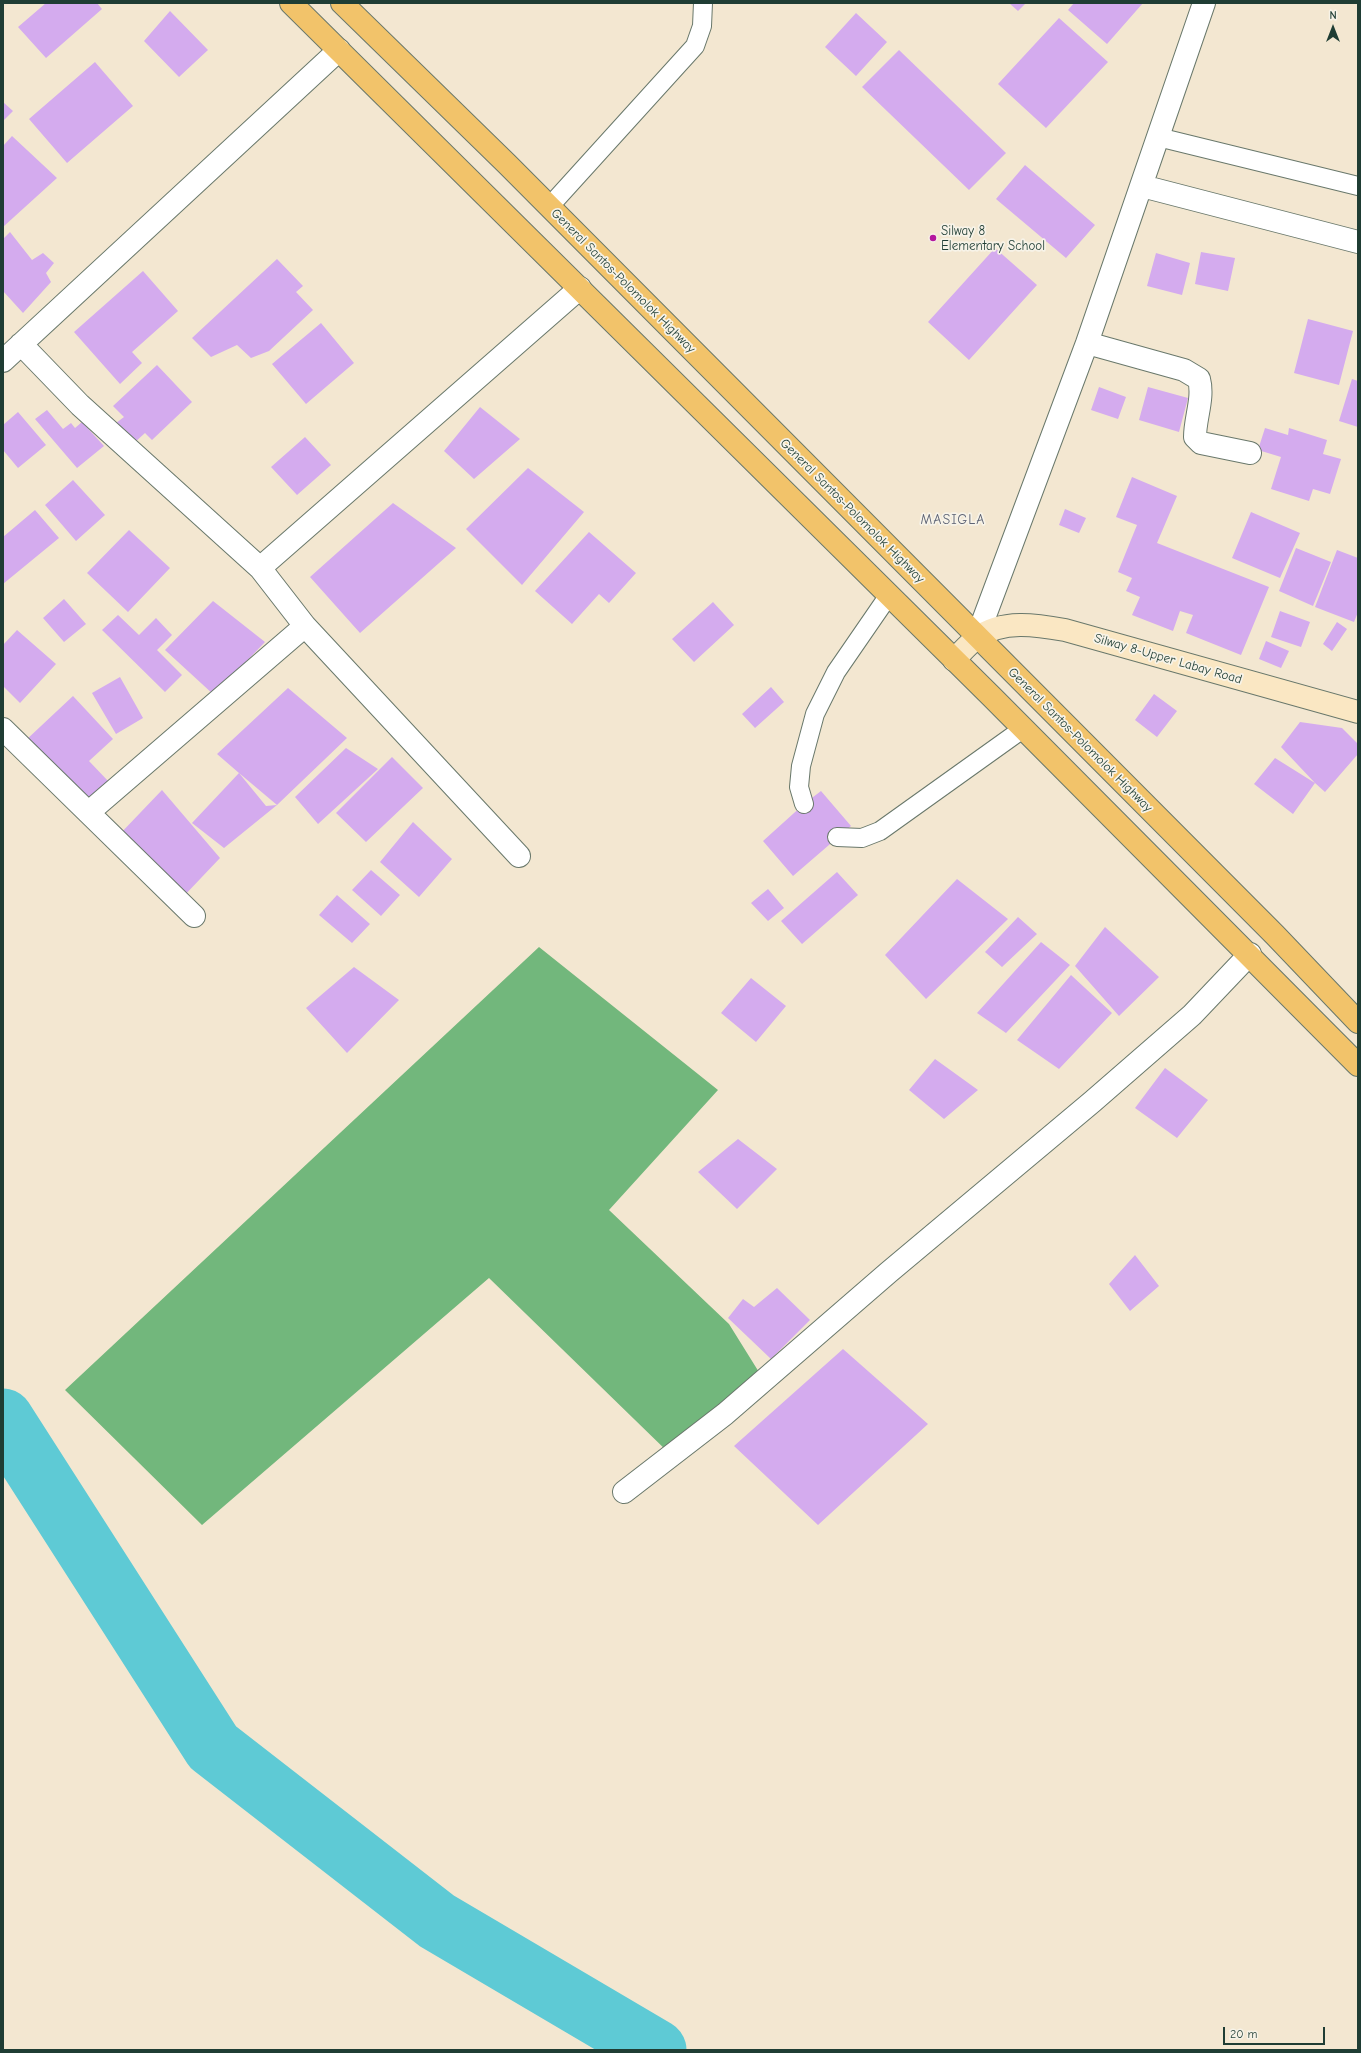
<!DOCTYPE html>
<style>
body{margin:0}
#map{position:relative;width:1361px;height:2053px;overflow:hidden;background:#f3e7d1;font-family:"Comic Neue",sans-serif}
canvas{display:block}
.frame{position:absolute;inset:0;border:4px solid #1f3d34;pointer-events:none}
.north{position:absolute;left:1313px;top:8px;width:40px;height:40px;-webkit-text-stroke:3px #f7f3e8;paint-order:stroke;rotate:0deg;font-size:11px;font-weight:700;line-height:16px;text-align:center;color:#1f3d34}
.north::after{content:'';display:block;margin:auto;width:14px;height:18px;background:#1f3d34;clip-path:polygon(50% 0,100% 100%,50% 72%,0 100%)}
.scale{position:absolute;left:1223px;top:2027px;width:102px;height:18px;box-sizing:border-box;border:2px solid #1f3d34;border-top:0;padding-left:5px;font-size:12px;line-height:14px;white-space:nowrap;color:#1f3d34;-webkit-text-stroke:3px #f7f3e8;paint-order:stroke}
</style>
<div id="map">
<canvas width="1361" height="2053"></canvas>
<div class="frame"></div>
<div class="north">N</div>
<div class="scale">20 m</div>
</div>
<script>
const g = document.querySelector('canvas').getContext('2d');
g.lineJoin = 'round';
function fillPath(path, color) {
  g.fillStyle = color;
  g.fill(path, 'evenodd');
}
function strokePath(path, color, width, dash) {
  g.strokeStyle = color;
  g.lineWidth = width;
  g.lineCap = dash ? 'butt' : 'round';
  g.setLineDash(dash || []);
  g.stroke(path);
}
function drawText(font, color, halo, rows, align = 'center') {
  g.font = font + ' "Comic Neue",sans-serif';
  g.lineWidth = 3.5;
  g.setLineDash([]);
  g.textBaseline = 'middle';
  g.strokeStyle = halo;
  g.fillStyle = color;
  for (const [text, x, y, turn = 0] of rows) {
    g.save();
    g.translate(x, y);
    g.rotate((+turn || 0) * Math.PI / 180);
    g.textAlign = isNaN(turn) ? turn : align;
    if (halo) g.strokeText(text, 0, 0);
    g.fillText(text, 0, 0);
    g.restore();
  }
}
fillPath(new Path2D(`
 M539,947L718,1090L609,1210L729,1324L762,1377L671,1455L489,1278L202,1525L65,1390Z`), '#72b77c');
strokePath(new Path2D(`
 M3,1419L213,1747L437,1921L656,2050`), '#5ecad5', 61);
fillPath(new Path2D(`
 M46,3H97L102,9L46,58L18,27Z
 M1009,3H1026L1018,11Z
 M1074,3H1143L1107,44L1068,10Z
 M170,11L208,50L179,77L144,41Z
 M856,13L887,42L856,76L825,47Z
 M1059,18L1108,62L1046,128L998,84Z
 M899,50L1006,153L969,190L862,87Z
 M95,62L133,106L67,163L29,119Z
 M3,102L13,111L3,121Z
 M12,136L57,178L3,227V146Z
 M1025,165L1095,225L1066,258L996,199Z
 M10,232L32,260L43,253L54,263L46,273L51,282L23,313L3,291V239Z
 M995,248L1037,285L969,360L928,322Z
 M1201,252L1235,258L1228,291L1195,284Z
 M1156,253L1190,263L1182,295L1147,286Z
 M277,259L303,286L296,292L313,310L269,351L251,358L237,345L211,357L192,338Z
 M143,271L178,311L132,352L142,363L120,384L74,332Z
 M1308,319L1353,331L1339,385L1294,373Z
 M321,323L354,363L306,404L272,364Z
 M157,365L192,402L152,440L145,433L134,443L116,423L124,417L113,406Z
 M1352,379L1358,381V427L1339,421Z
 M1099,387L1126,397L1118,419L1091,410Z
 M1148,387L1188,398L1179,432L1139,420Z
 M480,407L520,439L474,479L444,451Z
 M47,410L63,429L71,423L75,428L82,422L104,446L77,468L35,419Z
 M18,412L46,445L18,468L3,450V425Z
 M1265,428L1288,435L1289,428L1327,440L1323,454L1341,459L1330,494L1313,489L1309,501L1271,489L1281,457L1258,450Z
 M305,437L331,465L297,495L271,467Z
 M528,468L584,512L522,585L466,529Z
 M1132,477L1177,496L1157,543L1269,587L1241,655L1186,633L1193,615L1180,611L1173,631L1132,615L1140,597L1126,591L1132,578L1118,572L1137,525L1116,517Z
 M73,480L105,515L76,541L45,505Z
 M393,503L456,548L360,633L310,577Z
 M1065,509L1086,518L1079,533L1059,525Z
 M35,510L59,538L3,584V537Z
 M1251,512L1300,533L1280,578L1232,558Z
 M129,530L170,568L128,612L87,573Z
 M589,532L636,573L609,603L599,594L572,624L535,591Z
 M1296,548L1331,562L1313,606L1279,591Z
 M1337,550L1358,558V612L1354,622L1315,607Z
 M64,599L86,624L64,642L43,618Z
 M213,601L265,642L214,695L165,650Z
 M713,602L734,625L694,662L672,639Z
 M1280,611L1310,622L1301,647L1271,637Z
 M118,615L139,635L156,618L172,635L157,650L182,675L165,692L102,630Z
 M1337,622L1347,629L1332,651L1323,644Z
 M17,630L56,664L20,703L3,686V645Z
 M1266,641L1289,651L1281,668L1259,659Z
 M120,677L143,718L116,734L92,693Z
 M771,687L784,702L755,728L742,714Z
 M288,688L347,738L277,805L224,848L192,823L239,773L217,754ZM239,773L277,805L266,806Z
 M1154,694L1177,711L1157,737L1135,720Z
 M73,696L113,739L89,761L109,782L85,805L25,741Z
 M1300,722L1342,728L1358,744V754L1325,792L1315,783L1293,814L1254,784L1275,758L1315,783L1281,747Z
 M346,748L378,769L318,824L295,797Z
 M392,757L423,788L366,842L336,813Z
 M162,790L220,858L182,898L118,836Z
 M821,791L851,826L793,876L763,841L804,804Z
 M413,822L452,859L419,897L380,862Z
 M371,870L400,895L381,916L352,890Z
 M837,872L858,895L802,944L781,921Z
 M957,879L1008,919L926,999L885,955Z
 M768,889L784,908L768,921L751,903Z
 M337,895L370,924L352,943L319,915Z
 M1018,917L1037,934L1002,967L985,952Z
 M1105,927L1159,977L1119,1016L1075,966Z
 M1041,942L1070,965L1006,1033L977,1013Z
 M354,967L399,1000L347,1053L306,1008Z
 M1071,975L1112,1013L1059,1069L1017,1040Z
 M751,978L786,1006L756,1042L721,1013Z
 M935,1059L978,1090L944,1119L909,1090Z
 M1165,1068L1208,1100L1177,1138L1135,1108Z
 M738,1139L777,1169L737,1209L698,1172Z
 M1135,1255L1159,1286L1130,1311L1109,1284Z
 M777,1288L810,1320L771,1359L728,1318L743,1299L754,1307Z
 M843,1349L928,1424L818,1525L734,1446Z`), '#d4abee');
const lane = new Path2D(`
 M1158,137L1358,186
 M549,207L695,46L702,26L703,3
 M804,804L799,787L801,766L815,714L836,672L889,595
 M837,837L862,838L880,831L1024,728`);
const street = new Path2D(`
 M1142,186L1358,242
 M1087,343L1184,370L1199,379C1204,398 1195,418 1195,437L1201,443L1250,453
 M21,344L80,405L260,568L305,626L519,856
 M3,361L339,50
 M260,568L580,288
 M977,637L1087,343L1204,3
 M3,729L194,916
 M89,812L305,626
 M624,1492L725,1414L889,1272L1092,1102L1192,1015L1250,954`);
const secondary = new Path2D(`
 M954,660C961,653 968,644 977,638C1002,619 1037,625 1065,630L1358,712`);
const highway = new Path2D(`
 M291,3L991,696L1358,1065
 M342,3L507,164L1275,935L1358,1022`);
strokePath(lane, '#69786b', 20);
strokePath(street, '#69786b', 24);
strokePath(secondary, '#69786b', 24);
strokePath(highway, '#69786b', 24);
strokePath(lane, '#fff', 18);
strokePath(street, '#fff', 22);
strokePath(secondary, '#fae7c3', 22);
strokePath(highway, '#f2c36a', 22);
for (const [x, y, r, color] of [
 [933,238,4,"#b5179e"]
]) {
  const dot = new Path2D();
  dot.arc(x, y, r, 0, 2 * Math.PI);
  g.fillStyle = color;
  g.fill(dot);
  strokePath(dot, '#f7f3e8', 1.5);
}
drawText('13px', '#1f3d34', '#f7f3e8', [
 ["Silway 8",941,231],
 ["Elementary School",941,246]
], 'left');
drawText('13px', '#1f3d34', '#f7f3e8', [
 ["General Santos-Polomolok Highway",623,281,45],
 ["General Santos-Polomolok Highway",852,511,45],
 ["Silway 8-Upper Labay Road",1168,659,16],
 ["General Santos-Polomolok Highway",1080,740,45]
]);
g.letterSpacing = '1px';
drawText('14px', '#5e6475', '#f7f3e8', [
 ["MASIGLA",953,520]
]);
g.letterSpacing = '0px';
</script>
